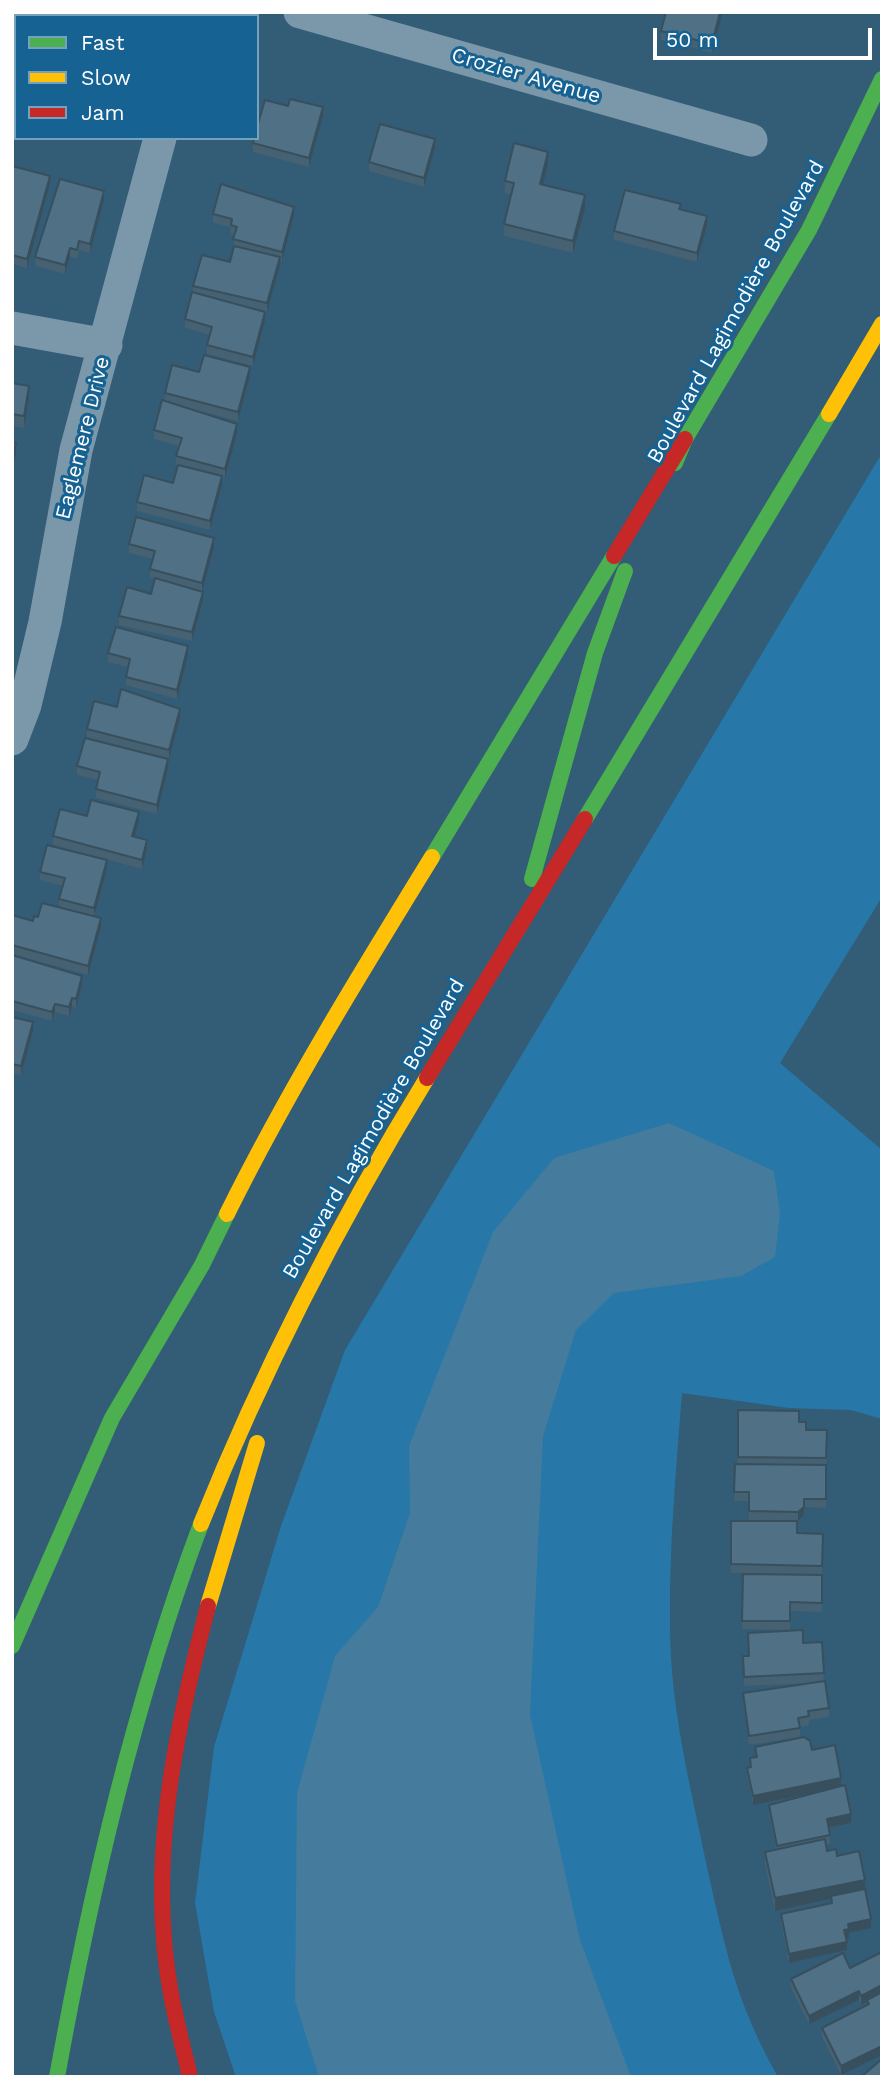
<!DOCTYPE html>
<meta charset="utf-8">
<style>
body{margin:0}
#map{position:relative;width:894px;height:2089px;overflow:hidden;background:#335c76;font-family:"Work Sans",sans-serif}
canvas{display:block}
.frame{position:absolute;inset:0;border:14px solid #fff;pointer-events:none}
.legend{position:absolute;left:14px;top:14px;width:245px;height:126px;box-sizing:border-box;background:#166293;border:2px solid #73a1be;margin:0;padding:9px 12px;list-style:none;font-size:21px;color:#fff}
.legend li{display:flex;align-items:center;gap:14px;height:35px}
.legend b{width:35px;border:2px solid #73a1be}
.scale{position:absolute;left:653px;top:28px;width:219px;height:32px;box-sizing:border-box;border:4px solid #fff;border-top:0;padding-left:9px;font-size:21px;line-height:24px;white-space:nowrap;color:#fff;-webkit-text-stroke:5px #166293;paint-order:stroke}
</style>
<div id="map">
<canvas width="894" height="2089"></canvas>
<div class="frame"></div>
<ul class="legend">
<li><b style="height:9px;background:#4caf50"></b>Fast</li>
<li><b style="height:9px;background:#ffc107"></b>Slow</li>
<li><b style="height:9px;background:#c62828"></b>Jam</li>
</ul>
<div class="scale">50 m</div>
</div>
<script>
const g = document.querySelector('canvas').getContext('2d');
g.lineJoin = 'round';
function fillPath(path, color) {
  g.fillStyle = color;
  g.fill(path, 'evenodd');
}
function strokePath(path, color, width, dash) {
  g.strokeStyle = color;
  g.lineWidth = width;
  g.lineCap = dash ? 'butt' : 'round';
  g.setLineDash(dash || []);
  g.stroke(path);
}
function drawText(font, color, halo, rows, align = 'center') {
  g.font = font + ' "Work Sans",sans-serif';
  g.lineWidth = 6;
  g.setLineDash([]);
  g.textBaseline = 'middle';
  g.strokeStyle = halo;
  g.fillStyle = color;
  for (const [text, x, y, turn = 0] of rows) {
    g.save();
    g.translate(x, y);
    g.rotate((+turn || 0) * Math.PI / 180);
    g.textAlign = isNaN(turn) ? turn : align;
    if (halo) g.strokeText(text, 0, 0);
    g.fillText(text, 0, 0);
    g.restore();
  }
}
fillPath(new Path2D(`
 M882,453V897L780,1063L882,1150V1419L851,1410L789,1408L682,1393C676,1470 669,1548 670,1626C670,1708 691,1788 707,1867C725,1948 736,2003 778,2077H236L214,2012L195,1903L214,1747L281,1526L345,1350Z`), '#2778a8');
fillPath(new Path2D(`
 M669,1123L774,1171L780,1214L775,1257L741,1276L614,1293L576,1330L543,1436L530,1715L580,1940L631,2077H319L295,2001L297,1793L335,1656L378,1607L410,1513L409,1446L493,1232L554,1158Z`), '#457b9c');
strokePath(new Path2D(`
 M300,12L751,140
 M192,16L193,12
 M12,328L106,345
 M12,739L25,705L45,622L76,450L160,138`), '#7a98a9', 33);
strokePath(new Path2D(`
 M675,463L685,439L809,230L882,79
 M585,819L829,414
 M432,857L614,556
 M532,879L595,653L625,571
 M12,1646L112,1418L202,1265L227,1214
 M57,2077C91,1889 134,1703 201,1524`), '#4caf50', 16);
strokePath(new Path2D(`
 M829,414L882,324
 M227,1214C288,1091 360,974 432,857
 M201,1524C264,1367 339,1222 427,1078
 M208,1606L257,1443`), '#ffc107', 16);
strokePath(new Path2D(`
 M614,556L685,439
 M427,1078L585,819
 M190,2077C184,2050 176,2022 171,1994C147,1863 175,1732 208,1606`), '#c62828', 16);
fillPath(new Path2D(`
 M12,12H23L22,16H16V91L12,90Z
 M722,12L712,53L661,40V31Z
 M323,116L309,167L253,152V143Z
 M435,148L424,187L369,171V162Z
 M548,164L543,185L585,208L573,253L504,236V224L511,195L505,193V181Z
 M12,166L50,184L27,268L12,264Z
 M104,200L90,253L79,250L77,259L70,257L65,274L35,266V257Z
 M681,209L707,225L697,262L614,240V231Z
 M213,214L294,215L282,261L280,260V266L267,312L254,308L265,320L253,366L207,354V345L210,335L185,328V319L193,292V286L230,262L234,248V235L231,234V227L213,223Z
 M250,376L238,421L181,406L237,433L225,478L222,477V485L210,530L137,511V502L173,483L178,466L176,465V456L179,446L154,439V430L165,401V393Z
 M12,383L29,398L24,428L12,426Z
 M129,544L214,547L202,591L203,600L192,641L119,625V616L151,594L155,579L150,577V569L153,559L129,553Z
 M108,653L188,655L177,699L126,685V677L128,667L108,662Z
 M117,707L180,718L169,759L87,737V729Z
 M77,766L168,768L157,814L96,798V789L98,780L77,775Z
 M87,816L139,821L134,837L147,849L142,869L53,845V836Z
 M107,869L95,916L101,927L88,975L12,954V915L33,921L38,917L59,907V899L63,886L40,880V872Z
 M12,955L82,985L76,1008L72,1006L69,1016L55,1012L52,1021L12,1010Z
 M12,1017L33,1031L21,1075L12,1073Z
 M738,1410L799,1422L806,1430H827L826,1508L804,1507V1515L798,1521L749,1520V1501H734L735,1464H738Z
 M731,1521L797,1533L823,1534L822,1575L731,1573Z
 M743,1574L822,1575V1612L790,1611V1630L742,1629Z
 M822,1642L824,1681L829,1708V1717L809,1720V1725L800,1727V1737L749,1745L743,1702V1693L813,1683L744,1686L743,1656H749L803,1643Z
 M755,1747L812,1750L841,1786L851,1823L829,1828L830,1844L826,1845L827,1851L837,1856L865,1889L871,1928L849,1933V1938L846,1939L847,1950L789,1963L781,1923V1914L831,1903V1899L775,1911L765,1864V1852L776,1849L769,1814V1805L828,1789L753,1805L747,1776V1768L750,1767V1758L756,1757Z
 M882,1952V2055L841,2075L822,2037V2028L867,2005V2002L861,2005L859,2000L809,2024L791,1988V1979L850,1968Z`), '#456172');
fillPath(new Path2D(`
 M720,12H722V15L712,53V44Z
 M323,107V116L309,167V158Z
 M435,139V148L424,187V178Z
 M548,152V164L540,197V184Z
 M50,176V184L27,268V259Z
 M104,191V200L90,253V244Z
 M585,195V208L573,253V241Z
 M294,207V215L282,261V252Z
 M707,216V225L697,262V253Z
 M70,248V257L65,274V265Z
 M280,257V266L267,312V303Z
 M265,312V320L253,366V357Z
 M250,367V376L238,421V412Z
 M29,386V398L24,428V416Z
 M237,424V433L225,478V469Z
 M16,443V452L12,470V461Z
 M222,476V485L210,530V521Z
 M214,538V547L202,592V583Z
 M203,592V600L192,641V632Z
 M188,646V655L177,699V690Z
 M180,709V718L169,759V750Z
 M168,759V768L157,814V805Z
 M139,812V821L132,845V836Z
 M147,840V849L142,869V860Z
 M107,860V869L94,917V908Z
 M101,918V927L88,975V966Z
 M82,976V985L76,1008V999Z
 M72,998V1006L69,1016V1007Z
 M55,1004V1012L52,1021V1012Z
 M33,1022V1031L21,1075V1066Z
 M804,1507V1515L798,1521V1512Z
 M841,1778V1787L753,1805V1796Z
 M851,1814V1823L827,1828V1819Z
 M865,1880V1892L831,1896V1899L775,1911V1898Z
 M871,1919V1928L849,1933V1938L844,1939V1930L848,1924Z
 M847,1942V1950L789,1963V1954Z
 M882,1985V1994L861,2005V1996Z
 M859,1991V2000L809,2024V2016Z
 M882,2046V2055L841,2075V2066Z`), '#384f5d');
const building = new Path2D(`
 M12,12H21L20,16H16V82L12,81Z
 M65,12H74L88,16H65Z
 M666,12H720L712,44L661,31Z
 M290,99L323,107L309,158L253,143L254,138H257V127L265,100L288,106Z
 M380,124L435,139L424,178L369,162Z
 M514,143L548,152L540,184L585,195L573,241L504,224L514,183L505,181Z
 M12,166L50,176L27,259L12,255Z
 M60,179L104,191L90,244L79,241L77,250L70,248L65,265L35,257Z
 M221,184L294,207L282,252L233,239L237,227L231,225L232,219L213,214Z
 M625,190L681,204L679,209L707,216L697,253L614,231Z
 M234,246L280,257L267,303L193,286L202,255L230,262Z
 M192,292L265,312L253,357L207,345L212,327L185,319Z
 M204,355L250,367L238,412L165,393L172,365L199,372Z
 M12,383L29,386L24,416L12,414Z
 M162,400L237,424L225,469L176,456L182,438L154,430Z
 M12,442L16,443L12,461Z
 M178,465L222,476L210,521L137,502L144,475L173,483Z
 M136,517L214,538L202,583L150,569L155,551L129,544Z
 M155,578L203,592L192,632L119,616L127,587L151,594Z
 M116,627L188,646L177,690L126,677L130,659L108,653Z
 M121,689L180,709L169,750L87,729L94,701L117,707Z
 M85,738L168,759L157,805L96,789L100,772L77,766Z
 M91,800L139,812L132,836L147,840L142,860L53,836L60,809L87,816Z
 M47,845L107,860L94,908L59,899L65,878L40,872Z
 M42,903L101,918L88,966L12,945V915L33,921L34,916L38,917Z
 M12,955L82,976L76,999L72,998L69,1007L55,1004L52,1012L12,1001Z
 M12,1017L33,1022L21,1066L12,1064Z
 M738,1410L799,1411V1422H806V1430H827L826,1458L738,1457Z
 M735,1464L826,1465V1499H804V1507L798,1512L749,1511V1492H734Z
 M731,1521H797V1533L823,1534L822,1566L731,1564Z
 M743,1574L822,1575V1603L790,1602V1621H742Z
 M803,1630V1643L822,1642L824,1673L744,1677L743,1656H749L748,1633Z
 M825,1681L829,1708L808,1711L809,1716L798,1718L800,1728L749,1736L743,1693Z
 M804,1737L810,1741L812,1750L835,1745L841,1778L753,1796L747,1768L751,1767L750,1758L757,1757L755,1747Z
 M845,1785L851,1814L827,1819L830,1835L777,1846L769,1805Z
 M825,1839L827,1851L836,1849L837,1856L859,1851L865,1880L775,1898L765,1852Z
 M865,1889L871,1919L848,1924L849,1929L844,1930L847,1942L789,1954L781,1914L832,1903L831,1896Z
 M882,1952V1985L861,1996L859,1991L809,2016L791,1979L843,1953L850,1968Z
 M882,1992V2046L841,2066L822,2028L869,2004L867,2000Z
 M882,2059V2077H861Z`);
fillPath(building, '#507185');
strokePath(building, '#384f5d', 2);
drawText('21px', '#fff', '#166293', [
 ["Crozier Avenue",526,76,16],
 ["Boulevard Lagimodière Boulevard",736,312,-61],
 ["Eaglemere Drive",83,438,-76],
 ["Boulevard Lagimodière Boulevard",374,1129,-60]
]);
</script>
